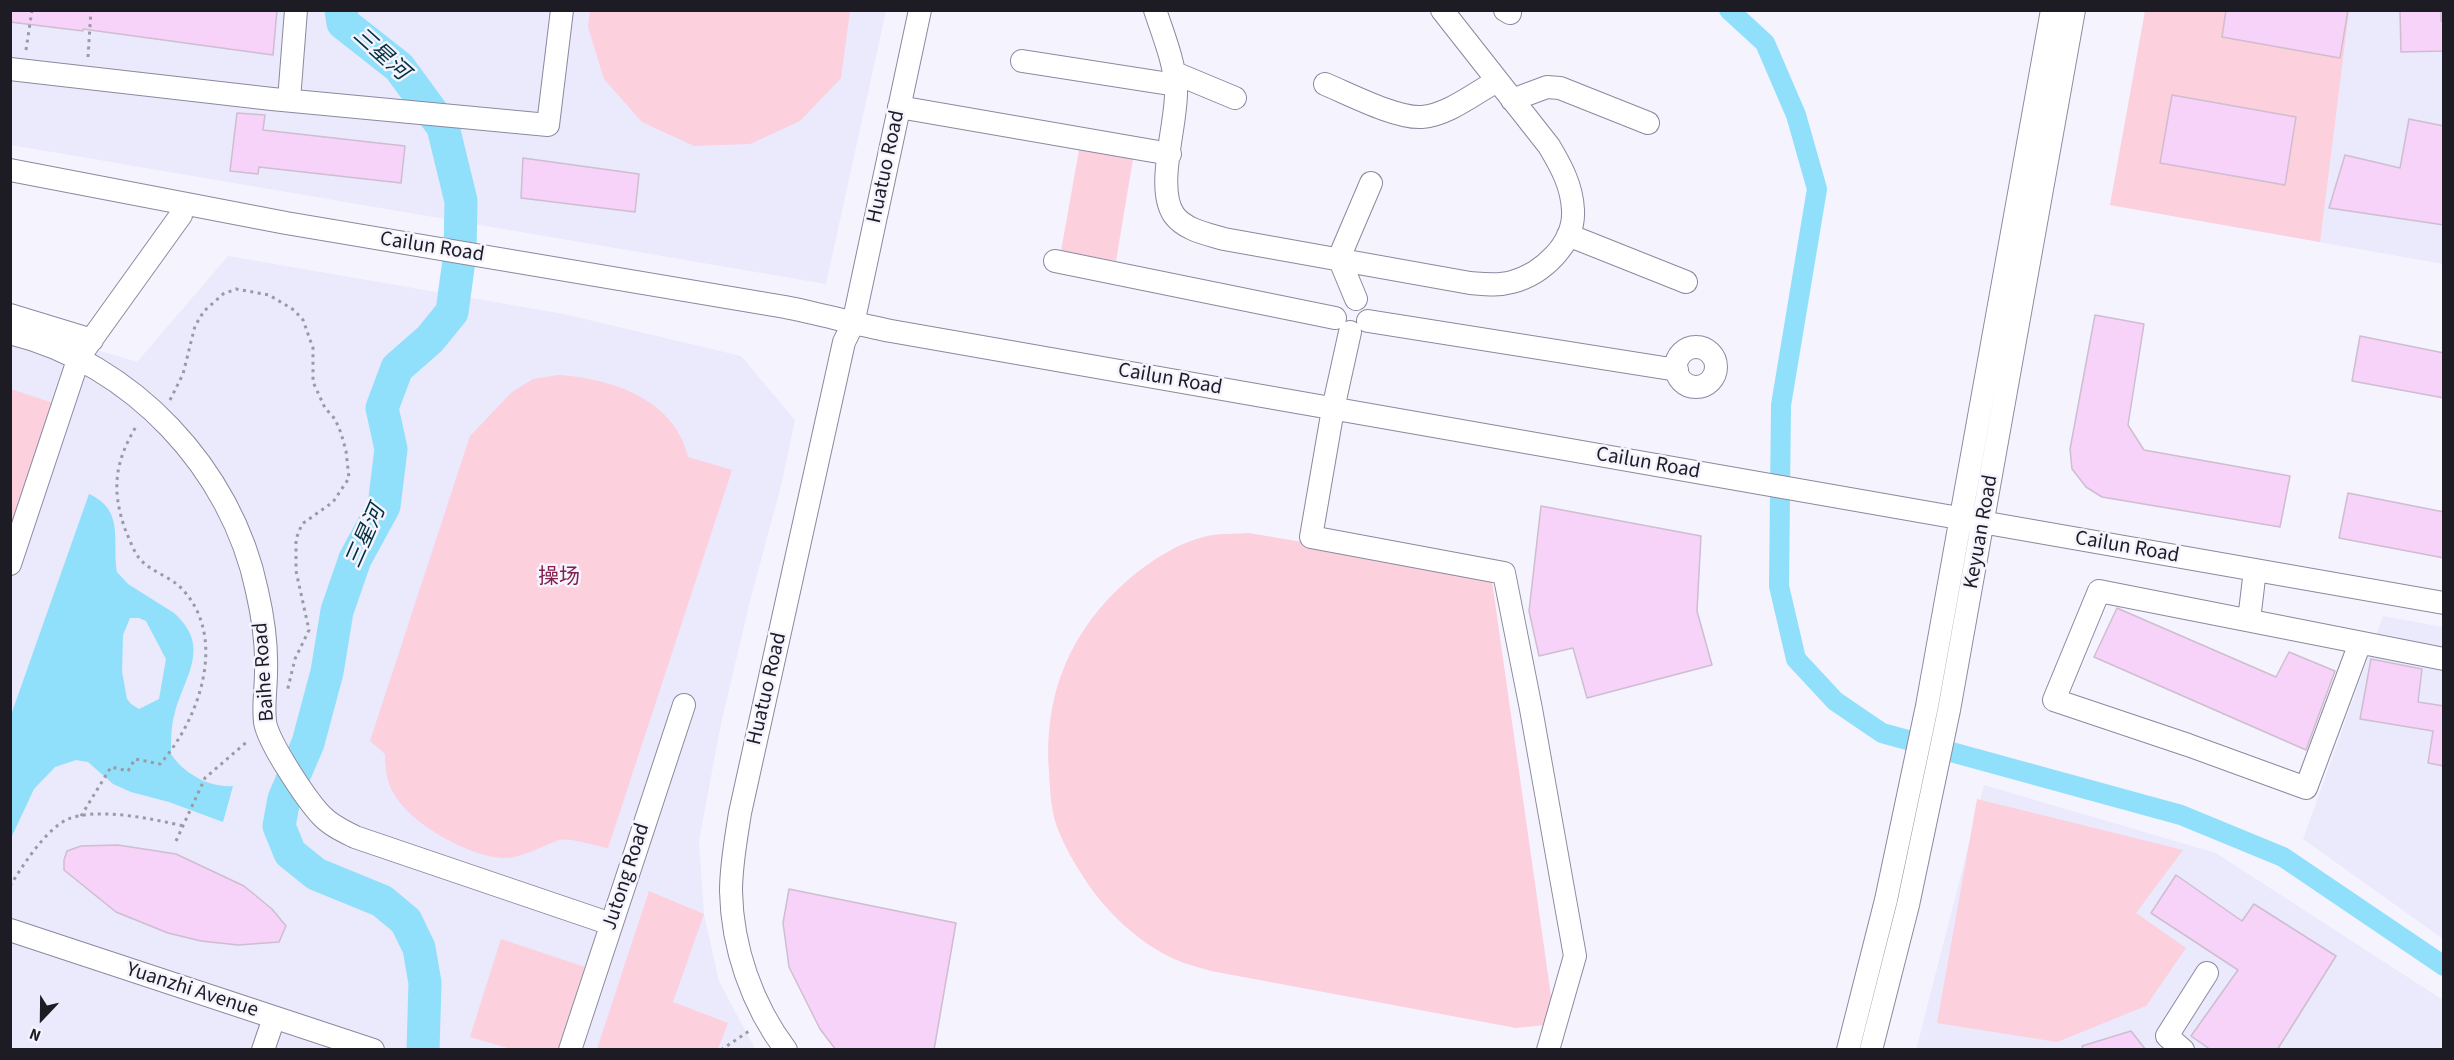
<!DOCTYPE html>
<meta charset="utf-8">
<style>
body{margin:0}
#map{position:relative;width:2454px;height:1060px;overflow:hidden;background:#f5f4fe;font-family:"Source Sans 3",sans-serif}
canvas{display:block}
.frame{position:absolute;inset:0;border:12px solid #1d1c25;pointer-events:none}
.north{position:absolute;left:12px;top:988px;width:60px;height:60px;-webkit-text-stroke:4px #f5f4fe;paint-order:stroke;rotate:202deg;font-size:16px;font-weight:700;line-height:24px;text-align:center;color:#1d1c25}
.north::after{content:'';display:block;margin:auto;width:21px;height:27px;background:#1d1c25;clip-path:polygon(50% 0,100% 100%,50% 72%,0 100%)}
</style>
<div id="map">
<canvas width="2454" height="1060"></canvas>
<div class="frame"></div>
<div class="north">N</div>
</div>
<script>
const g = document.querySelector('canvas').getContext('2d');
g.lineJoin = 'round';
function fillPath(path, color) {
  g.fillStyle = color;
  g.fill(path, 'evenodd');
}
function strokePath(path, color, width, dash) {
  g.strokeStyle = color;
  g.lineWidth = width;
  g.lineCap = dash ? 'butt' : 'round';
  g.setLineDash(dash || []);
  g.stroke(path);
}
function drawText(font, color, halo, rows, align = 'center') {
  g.font = font + ' "Source Sans 3","Noto Sans SC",sans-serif';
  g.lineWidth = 5;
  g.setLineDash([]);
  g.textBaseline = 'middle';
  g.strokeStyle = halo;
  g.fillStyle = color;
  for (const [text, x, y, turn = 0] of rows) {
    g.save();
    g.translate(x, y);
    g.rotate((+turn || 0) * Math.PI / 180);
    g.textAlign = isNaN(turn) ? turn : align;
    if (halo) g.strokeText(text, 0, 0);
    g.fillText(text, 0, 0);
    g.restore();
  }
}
fillPath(new Path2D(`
 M10,11H886L826,284L11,145Z
 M2145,11H2443V264L2110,205Z
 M228,256L564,314L741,356L795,420L782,482L750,601L721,724L699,841L704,914L719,981L755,1049H11L10,323L137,362Z
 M2383,616L2443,627V939L2303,839Z
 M1984,785L2216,853L2443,1000V1049L1916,1050Z`), '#ebe9fc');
fillPath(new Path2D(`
 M590,11H850L841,78L800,121L750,144L694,146L642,122L604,79L588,27Z
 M2145,11H2349L2320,242L2110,205Z
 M1079,150L1133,159L1116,261L1061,251Z
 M558,375C610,378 675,399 688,457L732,470L608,848C597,846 569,837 559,840C541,846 522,859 502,858C468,856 411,824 394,794C387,783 385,767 385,754L370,741L470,436L512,392L533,379Z
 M11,389L53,403L11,532Z
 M1249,533L1491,574L1555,1024L1516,1028L1211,971C1198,967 1184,964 1172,958C1140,943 1110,915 1090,887C1077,868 1065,848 1057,827C1051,810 1050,791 1049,773C1043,695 1070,630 1129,579C1153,559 1182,540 1213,535C1225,533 1237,534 1249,533Z
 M1977,799L2183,850L2136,913L2186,948L2146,1006L2057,1042L1937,1023Z
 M649,891L704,914L673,1002L728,1023L718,1049H597Z
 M501,939L585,967L558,1049H511L470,1037Z`), '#fcd0dd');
fillPath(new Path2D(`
 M89,494C125,510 112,541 117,572L128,584L174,613C211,646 186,674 175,712C171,725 171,740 171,754C184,774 210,788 233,786L223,822L169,802L131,792L113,784L88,762L76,760L55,767L34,789L11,838V715ZM130,618H139L146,621L166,659L159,699L139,709L131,704L127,699L122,672L123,635Z`), '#90dffb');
strokePath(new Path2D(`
 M1729,10L1765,43L1796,115L1817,189L1781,405L1779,586L1796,659L1835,701L1882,733L2181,815L2283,857L2444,966`), '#90dffb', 20);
strokePath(new Path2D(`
 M341,10L343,23L399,67L443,127L461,201L460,253L452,312L430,339L397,368L382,408L391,449L384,506L355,559L337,611L327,672L308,743L284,799L279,826L290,853L316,874L382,901L406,921L419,948L425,983L423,1050`), '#90dffb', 33);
const building = new Path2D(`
 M10,10H277L273,55L83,29V31L10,22Z
 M2226,10H2348L2340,58L2222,37Z
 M2400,10H2441V21H2444V51L2401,52Z
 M2172,95L2296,117L2285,185L2160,163Z
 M237,113L265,115L263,130L405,146L401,183L259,167L258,174L230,171Z
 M2409,119L2444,126V225L2329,208L2345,155L2400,168Z
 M523,158L639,174L635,212L521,198Z
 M2095,315L2144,324L2128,425L2144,450L2290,476L2280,527L2102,497L2086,487L2072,469L2070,449Z
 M2360,336L2444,353V398L2352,381Z
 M2348,493L2444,512V558L2339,538Z
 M1541,506L1701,536L1697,611L1712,665L1587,698L1573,648L1539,656L1529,611Z
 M2117,608L2276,677L2289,652L2335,671L2306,750L2094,657Z
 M2371,659L2422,669L2418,702L2444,706V766L2428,763L2433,731L2360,719Z
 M118,845L176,854L244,886L272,909L286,926L279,942L238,945L201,941L168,933L116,912L64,870V860L67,851L81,846Z
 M2176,875L2242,921L2254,904L2336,956L2277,1050H2211L2191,1036L2238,970L2151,913Z
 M789,889L956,923L934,1050H836L820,1029L789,967L783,923Z
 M2131,1031L2146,1050H2083L2082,1046Z`);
fillPath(building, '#f7d2f9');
strokePath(building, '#cfbdd0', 1.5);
const minor = new Path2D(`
 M1155,10C1164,37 1175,63 1176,91C1177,124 1155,188 1174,215C1185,230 1207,234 1224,239L1470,283C1484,284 1498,286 1512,282C1542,274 1575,244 1573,210C1572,186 1561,166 1549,146L1442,10
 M1505,10L1510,13
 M1022,61L1176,85
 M10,69L272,99L548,125L562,10
 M1175,73L1235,98
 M1325,84C1349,94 1397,119 1422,117C1448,115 1475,93 1497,81
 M289,100L296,10
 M1512,100L1547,87L1560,88L1648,123
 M899,107L1170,154
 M10,170L286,223L785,307C821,314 855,324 891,331L2444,603
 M1568,235L1686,282
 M1055,261L1335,318
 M1356,299L1339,258L1371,183
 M10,315L92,340
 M1368,321L1677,370
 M1350,332L1333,409L1311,537L1504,573L1531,709L1575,956L1548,1050
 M10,333C132,363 232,469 257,591C263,617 267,645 266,672C266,689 263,705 265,722C268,742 306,799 321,815C330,825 343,831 355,837L611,924
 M1676 367a20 20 0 1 1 40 0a20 20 0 1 1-40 0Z
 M10,564L79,357L181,215
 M2249,620L2255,570
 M2360,643L2306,788L2188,745L2054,700L2099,591L2444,659
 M10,930L373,1050
 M263,1050L274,1018
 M570,1050L684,705
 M786,1050C752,1005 732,947 731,891C731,865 736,839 740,813L844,342L853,324L920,10
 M1848,1050L1886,900L1927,706L2052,10
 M1871,1050L1908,905L1949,710L2074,10
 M2183,1050L2167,1036L2207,973`);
strokePath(minor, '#8b899f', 24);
strokePath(new Path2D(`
 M26,50L32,10
 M88,57L91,10
 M170,400L183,374L195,326L204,311L223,294L236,289L269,295L294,310L303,320L313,348V382L325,408L335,419L341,433L346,451L349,478L333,502L302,524L296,539V571L309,630L295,659L287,692
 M81,816L111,767L128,771L135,759L160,764C199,720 228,639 183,590C171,576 150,572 139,558C133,550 129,538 125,529C111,489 115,461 137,425
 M176,841L205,778L249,740
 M10,886C23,865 46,829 68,819C99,807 152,819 184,826
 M721,1050L749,1031`), '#9b9aa3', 3, [3, 4.5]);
strokePath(minor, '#fff', 22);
drawText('21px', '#1d1c25', '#f5f4fe', [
 ["Huatuo Road",887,167,-78],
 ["Cailun Road",432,248,9],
 ["Cailun Road",1170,380,10],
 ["Cailun Road",1648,464,10],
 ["Keyuan Road",1982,532,-80],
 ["Cailun Road",2127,548,10],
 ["Baihe Road",265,672,-94],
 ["Huatuo Road",768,689,-77],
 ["Jutong Road",627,877,-72],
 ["Yuanzhi Avenue",192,991,18]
]);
drawText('21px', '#821f4a', '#f5f4fe', [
 ["操场",559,578]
]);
drawText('italic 22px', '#00303e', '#f5f4fe', [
 ["三星河",380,55,42],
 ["三星河",367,537,-66]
]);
</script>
